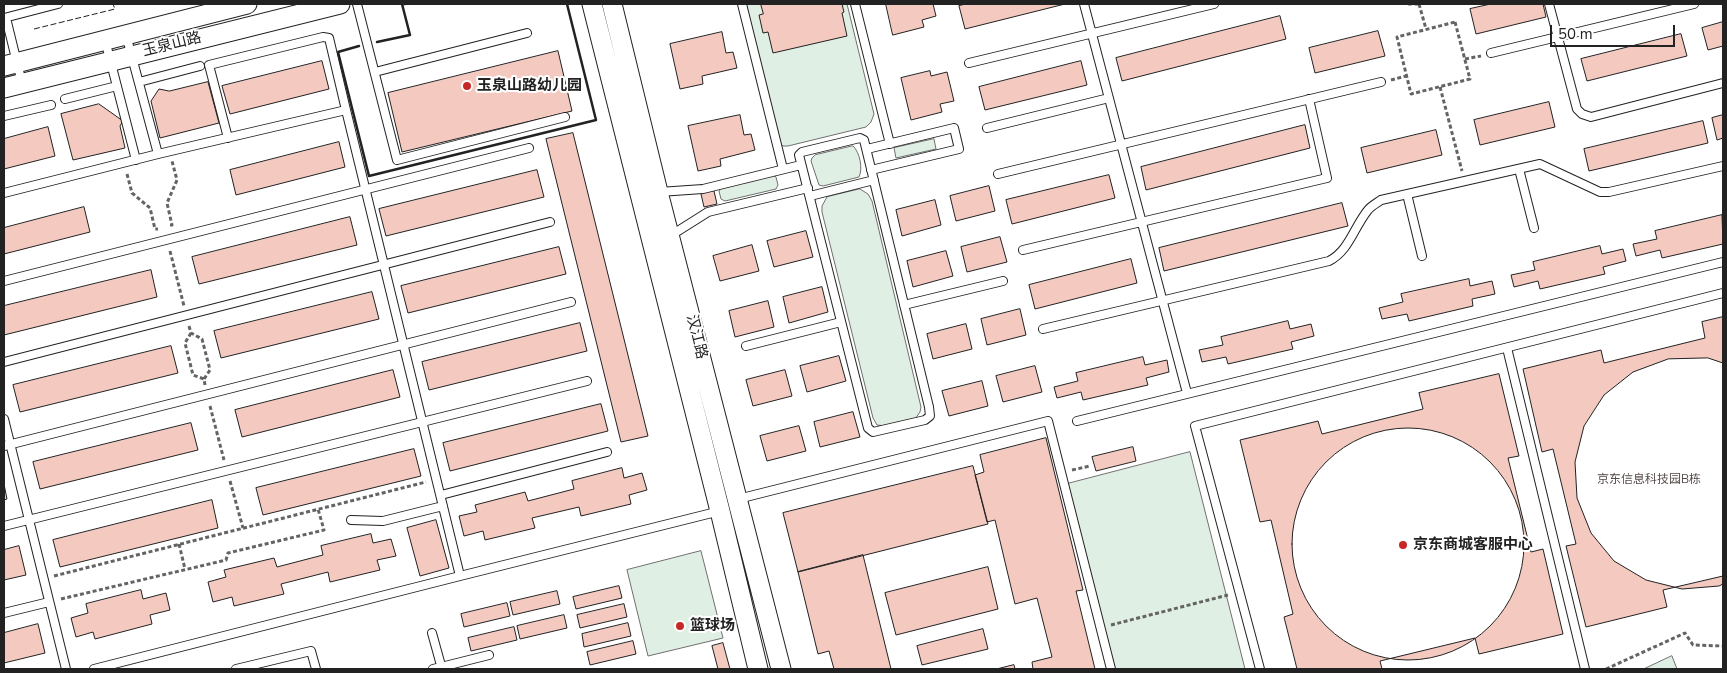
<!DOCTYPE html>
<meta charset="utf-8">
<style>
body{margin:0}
#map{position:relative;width:1727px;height:673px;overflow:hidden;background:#fff;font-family:"Nunito Sans",sans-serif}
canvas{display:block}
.frame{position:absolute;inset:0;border:5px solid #222;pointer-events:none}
.scale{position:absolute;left:1550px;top:25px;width:125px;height:22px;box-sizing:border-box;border:2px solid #222;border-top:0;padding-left:6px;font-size:15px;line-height:18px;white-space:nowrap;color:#222;-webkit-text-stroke:4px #fff;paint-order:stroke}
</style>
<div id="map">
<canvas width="1727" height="673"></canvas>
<div class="frame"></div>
<div class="scale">50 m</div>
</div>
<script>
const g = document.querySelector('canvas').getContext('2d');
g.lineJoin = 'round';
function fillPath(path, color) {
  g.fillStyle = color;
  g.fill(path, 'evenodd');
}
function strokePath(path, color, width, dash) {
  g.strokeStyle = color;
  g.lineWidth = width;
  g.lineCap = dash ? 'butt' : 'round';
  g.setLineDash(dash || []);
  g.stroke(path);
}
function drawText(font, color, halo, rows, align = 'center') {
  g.font = font + ' "Nunito Sans","Noto Sans SC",sans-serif';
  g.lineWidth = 4;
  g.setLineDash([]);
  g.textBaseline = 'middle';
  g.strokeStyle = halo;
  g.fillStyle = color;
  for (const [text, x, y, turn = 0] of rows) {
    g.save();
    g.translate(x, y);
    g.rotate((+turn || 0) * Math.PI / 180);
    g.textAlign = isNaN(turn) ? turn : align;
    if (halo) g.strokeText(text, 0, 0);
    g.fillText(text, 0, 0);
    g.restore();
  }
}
const green = new Path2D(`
 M746,4H847L874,114L871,122L866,127L788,146H783L781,144Z
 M934,139L936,149L896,158L894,148Z
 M853,146C860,152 863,169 859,177L823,186L819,185L811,161L812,158L815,155Z
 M773,175L776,177L778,185L776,189L725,201L721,199L719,191L721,188Z
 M860,189L868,194L872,201L921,407L920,412L915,419L886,426L877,425L873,418L822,212V206L827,197Z
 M1190,452L1245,669H1113L1067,484Z
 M701,551L723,638L648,656L627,570Z
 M1672,656L1677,669H1705H1644Z`);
fillPath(green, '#e0efe3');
strokePath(green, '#6f6f6f', 1);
const building = new Path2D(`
 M761,4H842L844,12L842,13L847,36L773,53L768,32L763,33L759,15L763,14Z
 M886,4H933L936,16L922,20L924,27L893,35Z
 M966,4H1065L965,29L959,6Z
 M1491,4H1543L1546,17L1476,34L1470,9Z
 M1280,16L1286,39L1122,81L1116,58Z
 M1723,22V46L1708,50L1702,28Z
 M1378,31L1385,56L1315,73L1309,48Z
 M722,32L726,53L733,52L737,68L702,76L703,84L680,89L670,44Z
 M1681,34L1687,56L1587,81L1581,59Z
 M558,51L572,111L402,152L388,93Z
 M322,61L329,89L230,114L222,86Z
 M1081,61L1087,85L985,110L979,87Z
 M930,71L931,76L947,72L954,101L940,104L942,112L911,120L901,78Z
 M208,82L219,123L160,138L151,101L159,89L169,91Z
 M1549,102L1555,127L1480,145L1474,120Z
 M99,104L123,121L120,126L125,148L73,160L61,114Z
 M740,115L744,135L751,134L755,150L720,159L721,166L698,171L688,126Z
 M1723,115V138L1717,140L1712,118Z
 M1703,121L1708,143L1589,171L1584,149Z
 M1305,125L1310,148L1146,190L1141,167Z
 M48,127L55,156L4,169V139Z
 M1436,130L1442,155L1367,173L1361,148Z
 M573,133L648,436L621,442L546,139Z
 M339,142L345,167L236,195L230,170Z
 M537,170L544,197L386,236L379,209Z
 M1109,175L1115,198L1012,224L1006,200Z
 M989,186L995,211L956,221L950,196Z
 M714,191L717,204L704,207L701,194Z
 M935,200L941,225L902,236L896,210Z
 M1342,203L1348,226L1164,271L1159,248Z
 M84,207L90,232L4,254V228Z
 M1722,215L1723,244L1662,258L1660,250L1636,256L1633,244L1657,239L1655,231Z
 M350,217L357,245L199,284L192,257Z
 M806,231L813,257L774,267L767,241Z
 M1000,237L1007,262L967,272L961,247Z
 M752,245L759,271L720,281L713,256Z
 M1600,246L1602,254L1623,249L1626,261L1603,267L1605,274L1540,289L1538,281L1514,287L1511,275L1535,270L1533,262Z
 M559,247L566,274L408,313L401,286Z
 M946,251L953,276L913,287L907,261Z
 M1131,259L1137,283L1035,309L1029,285Z
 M151,270L157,297L4,335V306Z
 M1469,279L1470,286L1492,281L1495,294L1472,299L1473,306L1409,321L1407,314L1382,319L1379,308L1403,302L1401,294Z
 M822,287L828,312L789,323L783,297Z
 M372,292L379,319L221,358L214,331Z
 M768,301L774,327L735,337L729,311Z
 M1020,309L1026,335L987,345L981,319Z
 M1723,317V576L1663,590L1667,607L1586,627L1566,546L1576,544L1553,449L1542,452L1523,369L1601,350L1604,363L1705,338L1702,322Z
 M1288,321L1290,329L1311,324L1314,336L1291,342L1293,349L1228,364L1226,357L1202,362L1199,350L1223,345L1221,337Z
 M580,323L587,351L429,390L422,362Z
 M966,324L972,349L933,359L927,334Z
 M171,346L178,373L20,412L13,385Z
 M839,356L846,381L807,392L800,366Z
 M1143,357L1145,365L1167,360L1169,372L1146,378L1148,385L1083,400L1081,392L1057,398L1054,387L1078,381L1076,373Z
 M1708,358L1723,363V584L1719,586L1682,589L1646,580L1614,561L1591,533L1577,498L1575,462L1584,426L1604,395L1633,372L1668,359Z
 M1035,366L1042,392L1003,402L996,376Z
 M393,370L400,397L242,437L235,410Z
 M785,370L792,396L753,406L746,380Z
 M1499,374L1519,456L1508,458L1531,552L1543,549L1563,634L1479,654L1475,638L1380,661L1382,669H1297L1284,617L1293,614L1271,520L1260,522L1240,440L1318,421L1322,434L1423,409L1419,393Z
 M982,381L988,406L949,416L942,391Z
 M601,404L608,431L450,471L443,443Z
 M853,412L860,437L820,447L814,422Z
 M191,423L198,450L40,489L33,462Z
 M799,426L806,451L767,461L760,436Z
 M1292 544a116 116 0 1 1 232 0a116 116 0 1 1-232 0Z
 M1046,438L1083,590L1076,591L1095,669H1033L1032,662L1052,657L1037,598L1015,604L995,520L987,522L975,475L984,472L980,455Z
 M1133,447L1136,461L1096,471L1092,457Z
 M414,449L421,476L263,515L256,488Z
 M973,466L988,524L798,572L783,513Z
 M622,468L624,478L642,473L647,490L629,495L631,504L581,516L579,507L532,518L535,528L485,540L483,531L464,536L459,516L477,512L475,505L525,492L528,501L574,489L572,481Z
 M4,484L7,499L4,500Z
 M212,500L218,528L60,567L53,540Z
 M436,520L449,568L420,576L407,528Z
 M371,534L373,543L391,539L396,556L377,560L380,570L330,582L328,572L281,584L284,594L234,606L232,597L213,602L208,582L226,577L224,570L274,558L277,567L323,555L321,546Z
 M19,546L26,575L4,580V550Z
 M863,555L891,669H834L829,651L818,654L798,572Z
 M988,567L998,609L896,635L885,593Z
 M619,586L622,598L576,609L573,597Z
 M141,590L143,599L166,593L170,610L150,615L152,624L95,639L93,632L76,637L71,618L88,613L86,604Z
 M557,591L560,604L513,615L510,602Z
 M507,603L510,616L464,627L461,614Z
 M624,604L627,617L580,628L577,615Z
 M564,615L567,628L520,639L517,626Z
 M628,623L631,636L584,647L582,634Z
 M38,624L45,653L4,663V633Z
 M514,627L517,640L471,651L468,638Z
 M983,629L988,649L922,665L917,646Z
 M633,641L636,654L590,665L587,652Z
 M723,643L730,669H718L712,646Z
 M1014,665L1015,669H997Z`);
fillPath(building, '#f3c9c0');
strokePath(building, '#222', 1);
const service = new Path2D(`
 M357,4L397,160L565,117
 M742,4L783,169
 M855,4L890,144
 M1084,4L1187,393
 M1549,4L1577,109L1582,114L1591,117L1723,83
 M4,18L58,4
 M6,18L22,83
 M126,35L158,154
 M105,40L136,160
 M1491,53L1694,4
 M969,63L1214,4
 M375,72L527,33
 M139,82L200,66
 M65,99L117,86
 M4,116L51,105
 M987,128L1109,98
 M228,138L209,65L323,37L329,38L346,110
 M860,138L864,140L929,407L930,416L925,420L873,432L868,428L799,155L802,152Z
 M867,149L954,128L959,149L871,170
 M1519,169L1534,228
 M998,174L1381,82
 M659,192L703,189L801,165
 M4,193L158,154L346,110L460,576L94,669
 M1407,194L1422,256
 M810,196L874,180
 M670,236L708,212L808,188
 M1023,250L1327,178L1309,99
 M4,281L529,148
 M904,305L1003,281
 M1043,329L1329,261C1349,251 1354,227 1368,210C1371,206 1377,203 1381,200L1540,164L1600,192H1609L1723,166
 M746,346L841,322
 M1507,348L1585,669
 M4,362L550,222
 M4,419L66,669
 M1077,421L1723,262
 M4,446L571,302
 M441,495L607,452
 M738,499L1048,421L1111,669
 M351,520L383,521L443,506
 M4,526L587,381
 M460,576L720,511
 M4,613L49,602
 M432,633L442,669
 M236,669L311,651L316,669
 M433,669L489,655
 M1260,669L1195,426L1723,293`);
const tertiary = new Path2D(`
 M592,4L720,511L758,669
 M612,4L658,192L781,669
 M4,66L247,4
 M4,88L340,4`);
strokePath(service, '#222', 10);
strokePath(tertiary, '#222', 21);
strokePath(new Path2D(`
 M1408,4H1419
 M1419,4L1426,29
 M1455,22L1470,79L1411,94L1397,37Z
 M1465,59L1481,56
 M1391,80L1406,76
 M1440,87L1462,171
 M127,174L132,193L150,208L155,229H158
 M170,225H172L167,203L177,180L172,161
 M170,251L184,306
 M189,326L191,333L202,339L210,370L204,379L205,385
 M191,333L185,343L193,375L204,379
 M210,406L224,460
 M1072,470L1090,466
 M230,481L243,528
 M179,544L185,569
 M54,576L426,482
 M61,599L226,560L228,553L324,530L318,509
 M1111,625L1228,595
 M1606,669L1685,633L1693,645L1723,646`), '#646464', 3, [4, 2.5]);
strokePath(service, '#fff', 8);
strokePath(tertiary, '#fff', 19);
strokePath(new Path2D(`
 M34,29L115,9L113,4`), '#222', 1, [6, 2.5]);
strokePath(new Path2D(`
 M377,42L410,35L402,4H405
 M359,46L338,52L369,176L596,120L567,4`), '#222', 2.5);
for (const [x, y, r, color] of [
 [467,86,5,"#c62828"],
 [1403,545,5,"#c62828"],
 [680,626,5,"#c62828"]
]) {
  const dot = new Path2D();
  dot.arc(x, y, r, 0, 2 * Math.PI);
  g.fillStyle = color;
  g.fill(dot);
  strokePath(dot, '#fff', 2);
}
drawText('12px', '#564c4a', null, [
 ["京东信息科技园B栋",1649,480]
]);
drawText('15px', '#222', '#fff', [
 ["玉泉山路",172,45,-14],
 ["汉江路",696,337,76]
]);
drawText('bold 15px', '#222', '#fff', [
 ["玉泉山路幼儿园",477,86],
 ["京东商城客服中心",1413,545],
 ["篮球场",690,626]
], 'left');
</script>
